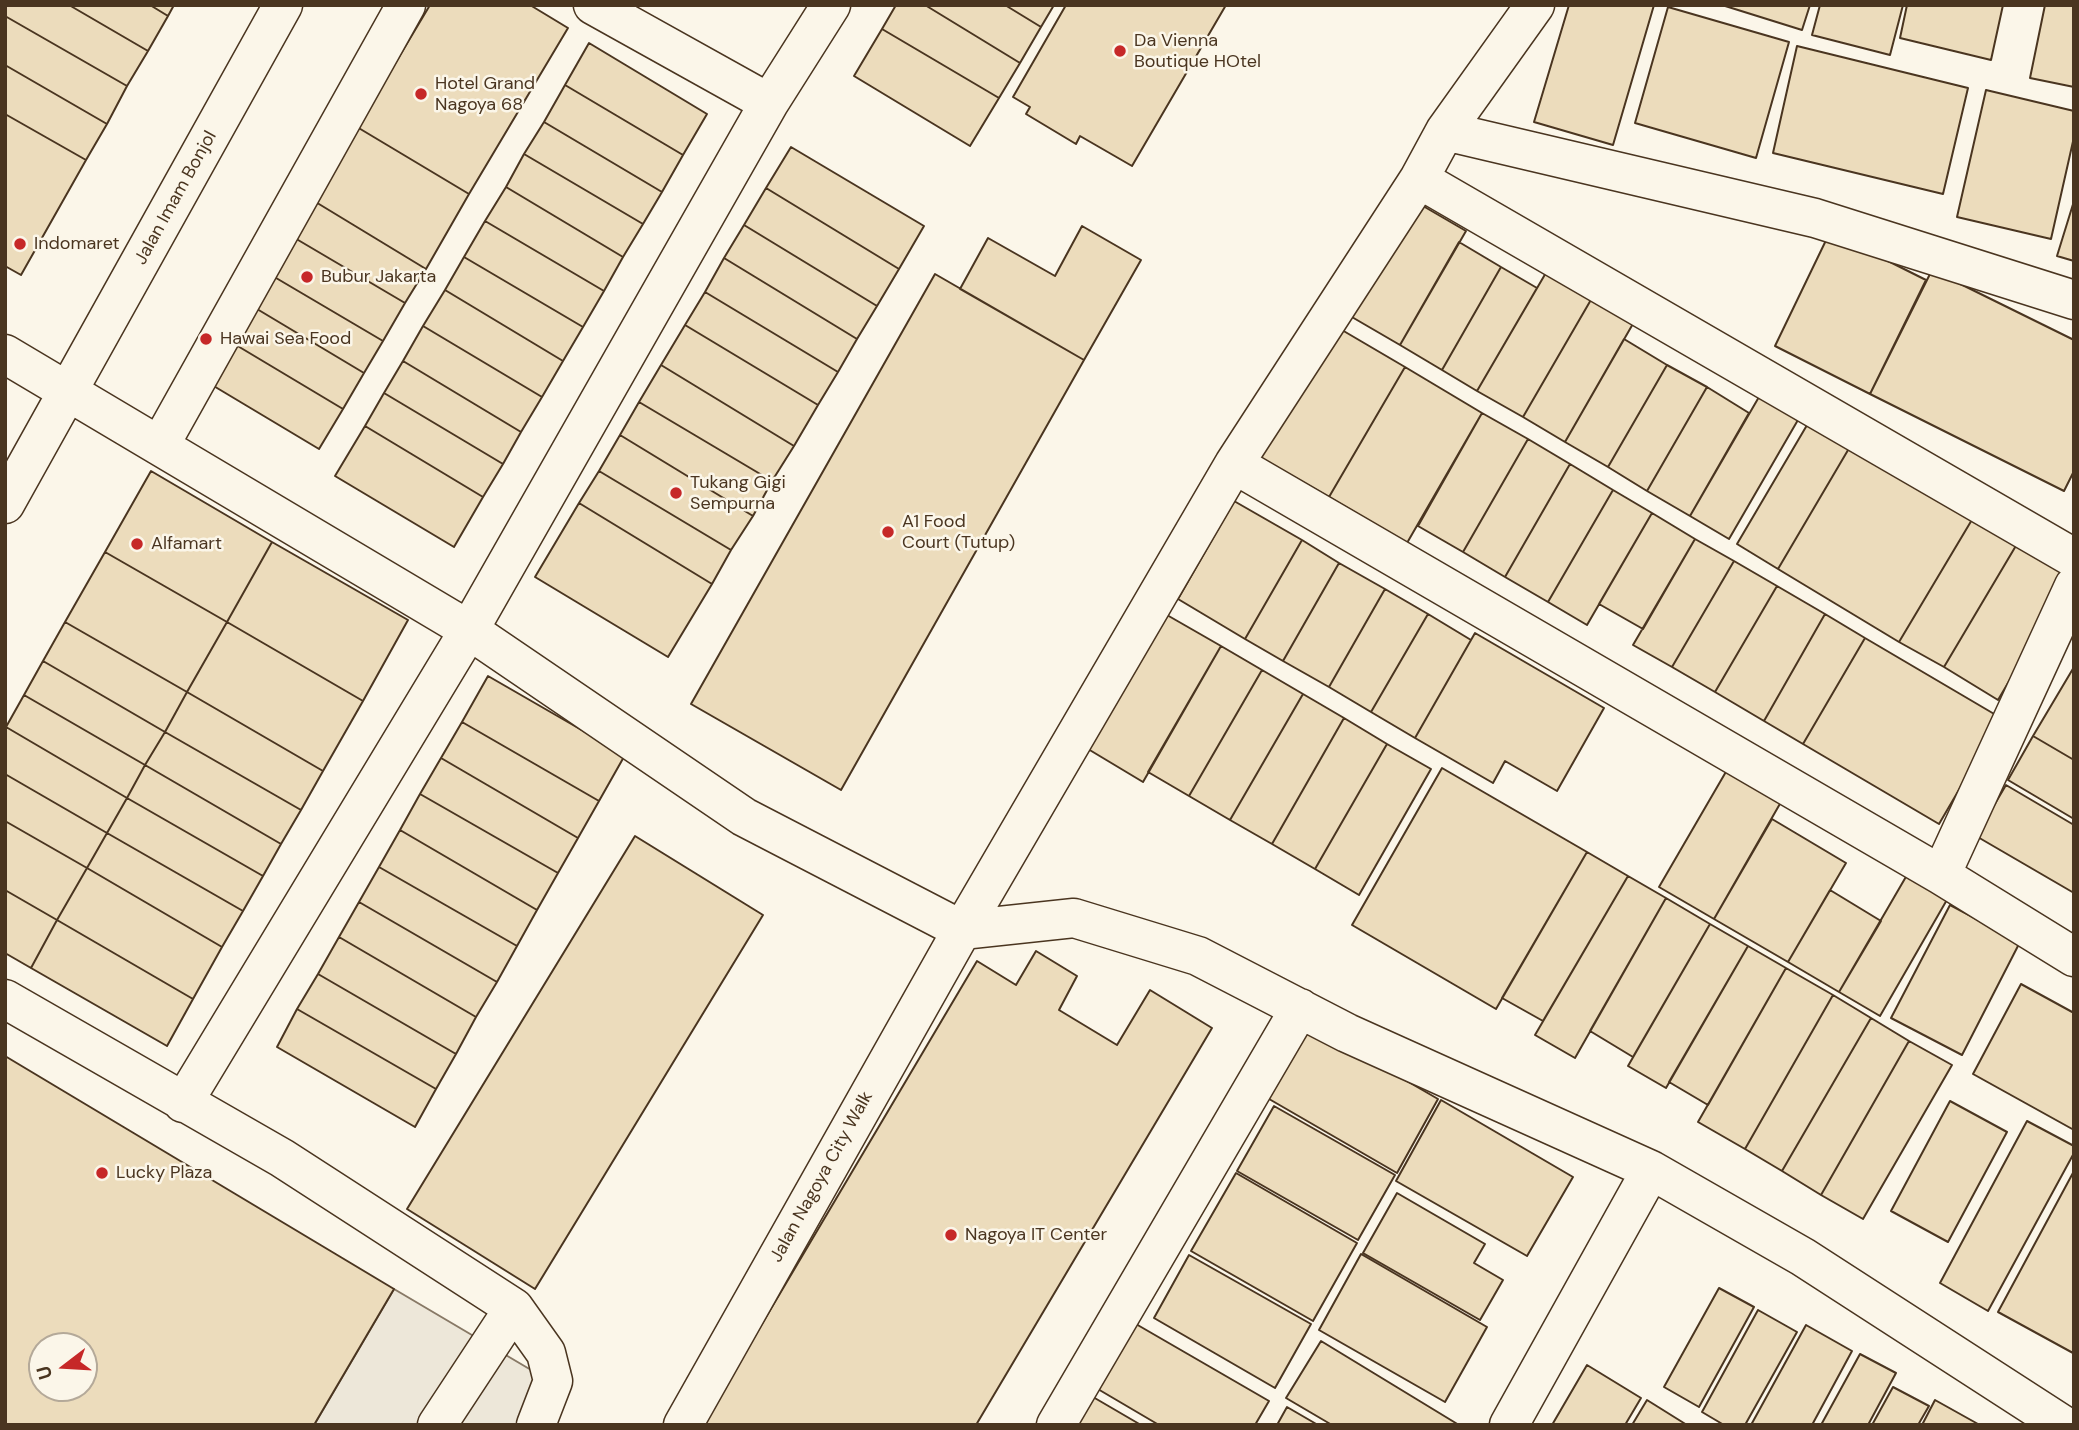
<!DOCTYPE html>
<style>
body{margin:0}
#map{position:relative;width:2079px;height:1430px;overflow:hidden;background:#fbf6e9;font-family:"DM Sans",sans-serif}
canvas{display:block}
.frame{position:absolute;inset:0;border:7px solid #4a3520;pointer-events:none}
.north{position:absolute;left:28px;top:1332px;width:70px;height:70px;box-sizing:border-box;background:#fbf6e9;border:2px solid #b4a999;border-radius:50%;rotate:253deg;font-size:19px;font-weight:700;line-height:28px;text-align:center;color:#4a3520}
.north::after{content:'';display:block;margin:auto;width:24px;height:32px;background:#c62828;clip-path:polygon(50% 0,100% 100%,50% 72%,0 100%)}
</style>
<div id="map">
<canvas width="2079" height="1430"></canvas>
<div class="frame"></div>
<div class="north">U</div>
</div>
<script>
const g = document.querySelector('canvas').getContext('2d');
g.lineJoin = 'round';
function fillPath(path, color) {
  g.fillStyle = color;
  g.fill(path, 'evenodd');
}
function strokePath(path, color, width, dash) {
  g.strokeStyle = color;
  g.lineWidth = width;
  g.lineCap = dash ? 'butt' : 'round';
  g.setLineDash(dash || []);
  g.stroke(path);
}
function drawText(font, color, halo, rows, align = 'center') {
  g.font = font + ' "DM Sans",sans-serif';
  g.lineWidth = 5;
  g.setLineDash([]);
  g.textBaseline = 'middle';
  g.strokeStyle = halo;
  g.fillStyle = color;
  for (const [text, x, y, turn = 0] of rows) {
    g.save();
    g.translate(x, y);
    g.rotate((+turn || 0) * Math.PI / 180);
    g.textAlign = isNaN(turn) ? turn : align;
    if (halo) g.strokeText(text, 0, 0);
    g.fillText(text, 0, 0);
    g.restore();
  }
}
const parking = new Path2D(`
 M394,1289L565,1390L545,1425H314Z`);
fillPath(parking, '#ede7d9');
strokePath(parking, '#887966', 2);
const building = new Path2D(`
 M5,5H69L148,51L127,86L5,16Z
 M69,5H150L168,16L148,51Z
 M150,5H174L168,16Z
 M430,5H530L568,28L469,194L357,127Z
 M896,5H925L1020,63L999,98L882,29Z
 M925,5H1005L1041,27L1020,63Z
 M1005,5H1054L1041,27Z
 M1066,5H1226L1132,166L1080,136L1076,144L1026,114L1030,107L1013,97Z
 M1569,5H1654L1613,145L1534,122Z
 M1722,5H1810L1802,30Z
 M1820,5H1903L1890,55L1812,35Z
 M1907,5H2003L1991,60L1900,38Z
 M2045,5H2074V87L2030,78Z
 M1668,7L1789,42L1756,158L1635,123Z
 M5,16L127,86L107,124L5,65Z
 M882,29L999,98L970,146L854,76Z
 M589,43L707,114L683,155L565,85Z
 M1797,46L1968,88L1943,194L1773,153Z
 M5,65L107,124L86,160L5,114Z
 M565,85L683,155L662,192L544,122Z
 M1986,90L2074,111V137L2051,239L1957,217Z
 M5,114L86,160L21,275L5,266Z
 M544,122L662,192L643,224L524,154Z
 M357,127L469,194L426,269L314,201Z
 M791,147L924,226L899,269L766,188Z
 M524,154L643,224L623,257L506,187Z
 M506,187L623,257L604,291L485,221Z
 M766,188L899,269L877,306L744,225Z
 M1411,199L1466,231L1400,345L1345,313Z
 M314,201L426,269L405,303L293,237Z
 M2074,201V261L2057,256Z
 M485,221L604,291L583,327L464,257Z
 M744,225L877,306L857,339L724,258Z
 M1082,226L1141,260L1084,360L960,289L988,238L1055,276Z
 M1830,232L1926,280L1870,394L1775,346Z
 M293,237L405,303L383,341L271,275Z
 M1459,242L1501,267L1442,370L1400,345Z
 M464,257L583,327L563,361L445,290Z
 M724,258L857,339L838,372L705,292Z
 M1501,267L1537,288L1477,391L1442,370Z
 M1932,270L2074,340V471L2064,491L1870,394Z
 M1547,271L1592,298L1523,417L1477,391Z
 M935,274L1084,360L841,790L691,704Z
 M271,275L383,341L364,373L252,306Z
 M445,290L563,361L542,397L423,326Z
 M705,292L838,372L818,405L685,325Z
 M1592,298L1634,322L1565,442L1523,417Z
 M252,306L364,373L343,409L231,342Z
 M1330,323L1405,367L1329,497L1254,454Z
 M685,325L818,405L794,446L661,365Z
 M423,326L542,397L521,432L403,361Z
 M1624,339L1667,365L1608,467L1565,442Z
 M231,342L343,409L319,449L207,382Z
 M403,361L521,432L503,464L384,393Z
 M661,365L794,446L772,481L639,402Z
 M1667,365L1707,387L1647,491L1608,467Z
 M1405,367L1482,413L1407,543L1329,497Z
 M1707,387L1749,413L1690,516L1647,491Z
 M1763,390L1802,413L1729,539L1690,516Z
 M384,393L503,464L483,497L365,426Z
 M639,402L772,481L753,516L620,435Z
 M1482,413L1528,439L1463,552L1418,526Z
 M1810,420L1851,445L1778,569L1737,544Z
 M365,426L483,497L454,547L335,476Z
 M620,435L753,516L731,550L599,471Z
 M1528,439L1570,464L1505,577L1463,552Z
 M1851,445L1973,518L1899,642L1778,569Z
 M1570,464L1613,490L1548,602L1505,577Z
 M151,471L272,542L227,622L105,552Z
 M599,471L731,550L712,584L579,503Z
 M1613,490L1652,513L1587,625L1548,602Z
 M1234,501L1302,540L1245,639L1178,599Z
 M579,503L712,584L668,657L535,577Z
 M1652,513L1695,539L1643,629L1599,604Z
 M1973,518L2017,544L1944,667L1899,642Z
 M1695,539L1734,561L1672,667L1633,645Z
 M1302,540L1339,563L1283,661L1245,639Z
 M272,542L408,620L363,701L227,622Z
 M2017,544L2071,576L1998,700L1944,667Z
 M105,552L227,622L187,692L65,622Z
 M1734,561L1777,586L1715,692L1672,667Z
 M1339,563L1385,589L1329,687L1283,661Z
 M1777,586L1825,614L1764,721L1715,692Z
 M1385,589L1428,614L1371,712L1329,687Z
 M1160,611L1221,646L1143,782L1083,746Z
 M1428,614L1471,640L1415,738L1371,712Z
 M1825,614L1865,638L1803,744L1764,721Z
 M65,622L187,692L165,732L43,661Z
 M227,622L363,701L323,771L187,692Z
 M1475,633L1604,708L1557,791L1505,761L1493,783L1415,738Z
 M1865,638L2001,718L1939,824L1803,744Z
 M1221,646L1262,670L1189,796L1148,772Z
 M43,661L165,732L145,765L24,695Z
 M2074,667V760L2033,736Z
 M1262,670L1303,694L1230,820L1189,796Z
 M488,676L625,755L599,801L462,722Z
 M187,692L323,771L301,810L165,732Z
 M1303,694L1344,718L1272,844L1230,820Z
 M24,695L145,765L127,798L6,727Z
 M1344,718L1387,744L1315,869L1272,844Z
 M462,722L599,801L578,838L441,758Z
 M6,727L127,798L107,833L5,774Z
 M165,732L301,810L281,844L145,765Z
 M2033,736L2074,760V819L2008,780Z
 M1387,744L1431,769L1359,895L1315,869Z
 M441,758L578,838L558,873L420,794Z
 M145,765L281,844L263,876L127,798Z
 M1442,768L1587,852L1496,1009L1352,925Z
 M1727,770L1781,802L1714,919L1659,887Z
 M5,774L107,833L87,868L5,821Z
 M2006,785L2074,825V893L1976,836Z
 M420,794L558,873L537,910L400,830Z
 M127,798L263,876L243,911L107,833Z
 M1772,819L1846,863L1788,962L1714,919Z
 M5,821L87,868L57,920L5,890Z
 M400,830L537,910L517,946L379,867Z
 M107,833L243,911L222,947L87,868Z
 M635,836L763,915L535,1289L407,1209Z
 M1587,852L1628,876L1543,1021L1502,998Z
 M379,867L517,946L497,982L359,902Z
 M87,868L222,947L193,999L57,920Z
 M1907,875L1948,898L1880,1016L1839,992Z
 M1628,876L1666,898L1575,1058L1535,1035Z
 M5,890L57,920L31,968L5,953Z
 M1830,890L1881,921L1839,992L1788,962Z
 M1666,898L1710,924L1633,1057L1590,1031Z
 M359,902L497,982L476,1017L339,937Z
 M1950,905L2020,942L1962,1055L1891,1018Z
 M57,920L193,999L167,1046L31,968Z
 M1710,924L1748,946L1666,1088L1628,1066Z
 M339,937L476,1017L456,1054L318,974Z
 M1748,946L1786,968L1708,1105L1669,1082Z
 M1036,951L1077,976L1059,1010L1117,1045L1150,990L1212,1028L976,1425H702L977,961L1016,985Z
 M1786,968L1833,995L1745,1149L1698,1122Z
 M318,974L456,1054L436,1089L297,1009Z
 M2021,984L2074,1013V1130L1973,1074Z
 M1833,995L1871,1018L1782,1171L1745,1149Z
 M297,1009L436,1089L415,1127L277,1047Z
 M1298,1018L1438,1099L1397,1173L1257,1092Z
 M1871,1018L1909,1041L1821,1195L1782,1171Z
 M1909,1041L1952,1065L1863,1219L1821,1195Z
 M5,1056L394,1289L314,1425H5ZM42,1346H84V1388H42Z
 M1441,1100L1573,1177L1527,1256L1396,1181Z
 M1950,1101L2007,1132L1948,1242L1891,1211Z
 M1274,1106L1395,1175L1358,1240L1237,1171Z
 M2027,1121L2074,1146V1153L1988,1311L1940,1283Z
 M2074,1171V1351L2073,1353L1998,1312Z
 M1236,1173L1357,1243L1313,1321L1191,1251Z
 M1397,1193L1485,1244L1474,1263L1503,1280L1480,1320L1363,1253Z
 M1361,1254L1487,1327L1445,1402L1319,1330Z
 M1189,1255L1311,1324L1275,1388L1154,1318Z
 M1719,1288L1754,1307L1699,1407L1664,1387Z
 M1758,1310L1797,1332L1745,1425H1724L1702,1412Z
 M1129,1320L1269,1401L1255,1425H1159L1091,1385Z
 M1806,1325L1852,1351L1812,1425H1751Z
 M1321,1341L1459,1425H1332L1286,1398Z
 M1860,1354L1896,1373L1868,1425H1821Z
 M1587,1365L1641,1398L1625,1425H1552Z
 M1893,1387L1929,1406L1918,1425H1872Z
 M1093,1397L1141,1425H1077Z
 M1647,1400L1687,1425H1632Z
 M1935,1400L1978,1424V1425H1922Z
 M1287,1407L1318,1425H1277Z`);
fillPath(building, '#ecdcbc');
strokePath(building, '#4a3520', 2);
const minor = new Path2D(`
 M593,5L769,103
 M1445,131L1815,218L2074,300
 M1419,179L2074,558
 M5,354L469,630L744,817L962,930L1074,918L1198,956L1347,1033L1651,1170L1803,1257L2063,1425
 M160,445L406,5
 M1234,464L1941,875L2074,957
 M5,504L283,5
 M1941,875L2074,586
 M5,999L282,1158L514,1308L546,1353L553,1381L536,1425
 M183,1103L469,630L769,103L831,5
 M437,1425L514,1308
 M683,1425L962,930L1234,464L1419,179L1445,131L1535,5
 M1056,1425L1300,1008
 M1509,1425L1651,1170`);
strokePath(minor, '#4a3520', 41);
strokePath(minor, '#fbf6e9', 38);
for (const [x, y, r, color] of [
 [1120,51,7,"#c62828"],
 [421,94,7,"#c62828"],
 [20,244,7,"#c62828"],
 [307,277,7,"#c62828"],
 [206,339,7,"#c62828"],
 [676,493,7,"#c62828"],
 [888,532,7,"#c62828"],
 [137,544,7,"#c62828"],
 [102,1173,7,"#c62828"],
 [951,1235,7,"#c62828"]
]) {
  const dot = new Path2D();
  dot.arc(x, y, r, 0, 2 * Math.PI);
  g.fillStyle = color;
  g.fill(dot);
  strokePath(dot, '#fbf6e9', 2.5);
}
drawText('18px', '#4a3520', '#fbf6e9', [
 ["Da Vienna",1134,41],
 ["Boutique HOtel",1134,62],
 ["Hotel Grand",435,84],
 ["Nagoya 68",435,105],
 ["Indomaret",34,244],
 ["Bubur Jakarta",321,277],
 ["Hawai Sea Food",220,339],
 ["Tukang Gigi",690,483],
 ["Sempurna",690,504],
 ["A1 Food",902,522],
 ["Court (Tutup)",902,543],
 ["Alfamart",151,544],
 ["Lucky Plaza",116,1173],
 ["Nagoya IT Center",965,1235]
], 'left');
drawText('18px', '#4a3520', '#fbf6e9', [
 ["Jalan Imam Bonjol",176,198,-61],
 ["Jalan Nagoya City Walk",822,1177,-61]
]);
</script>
